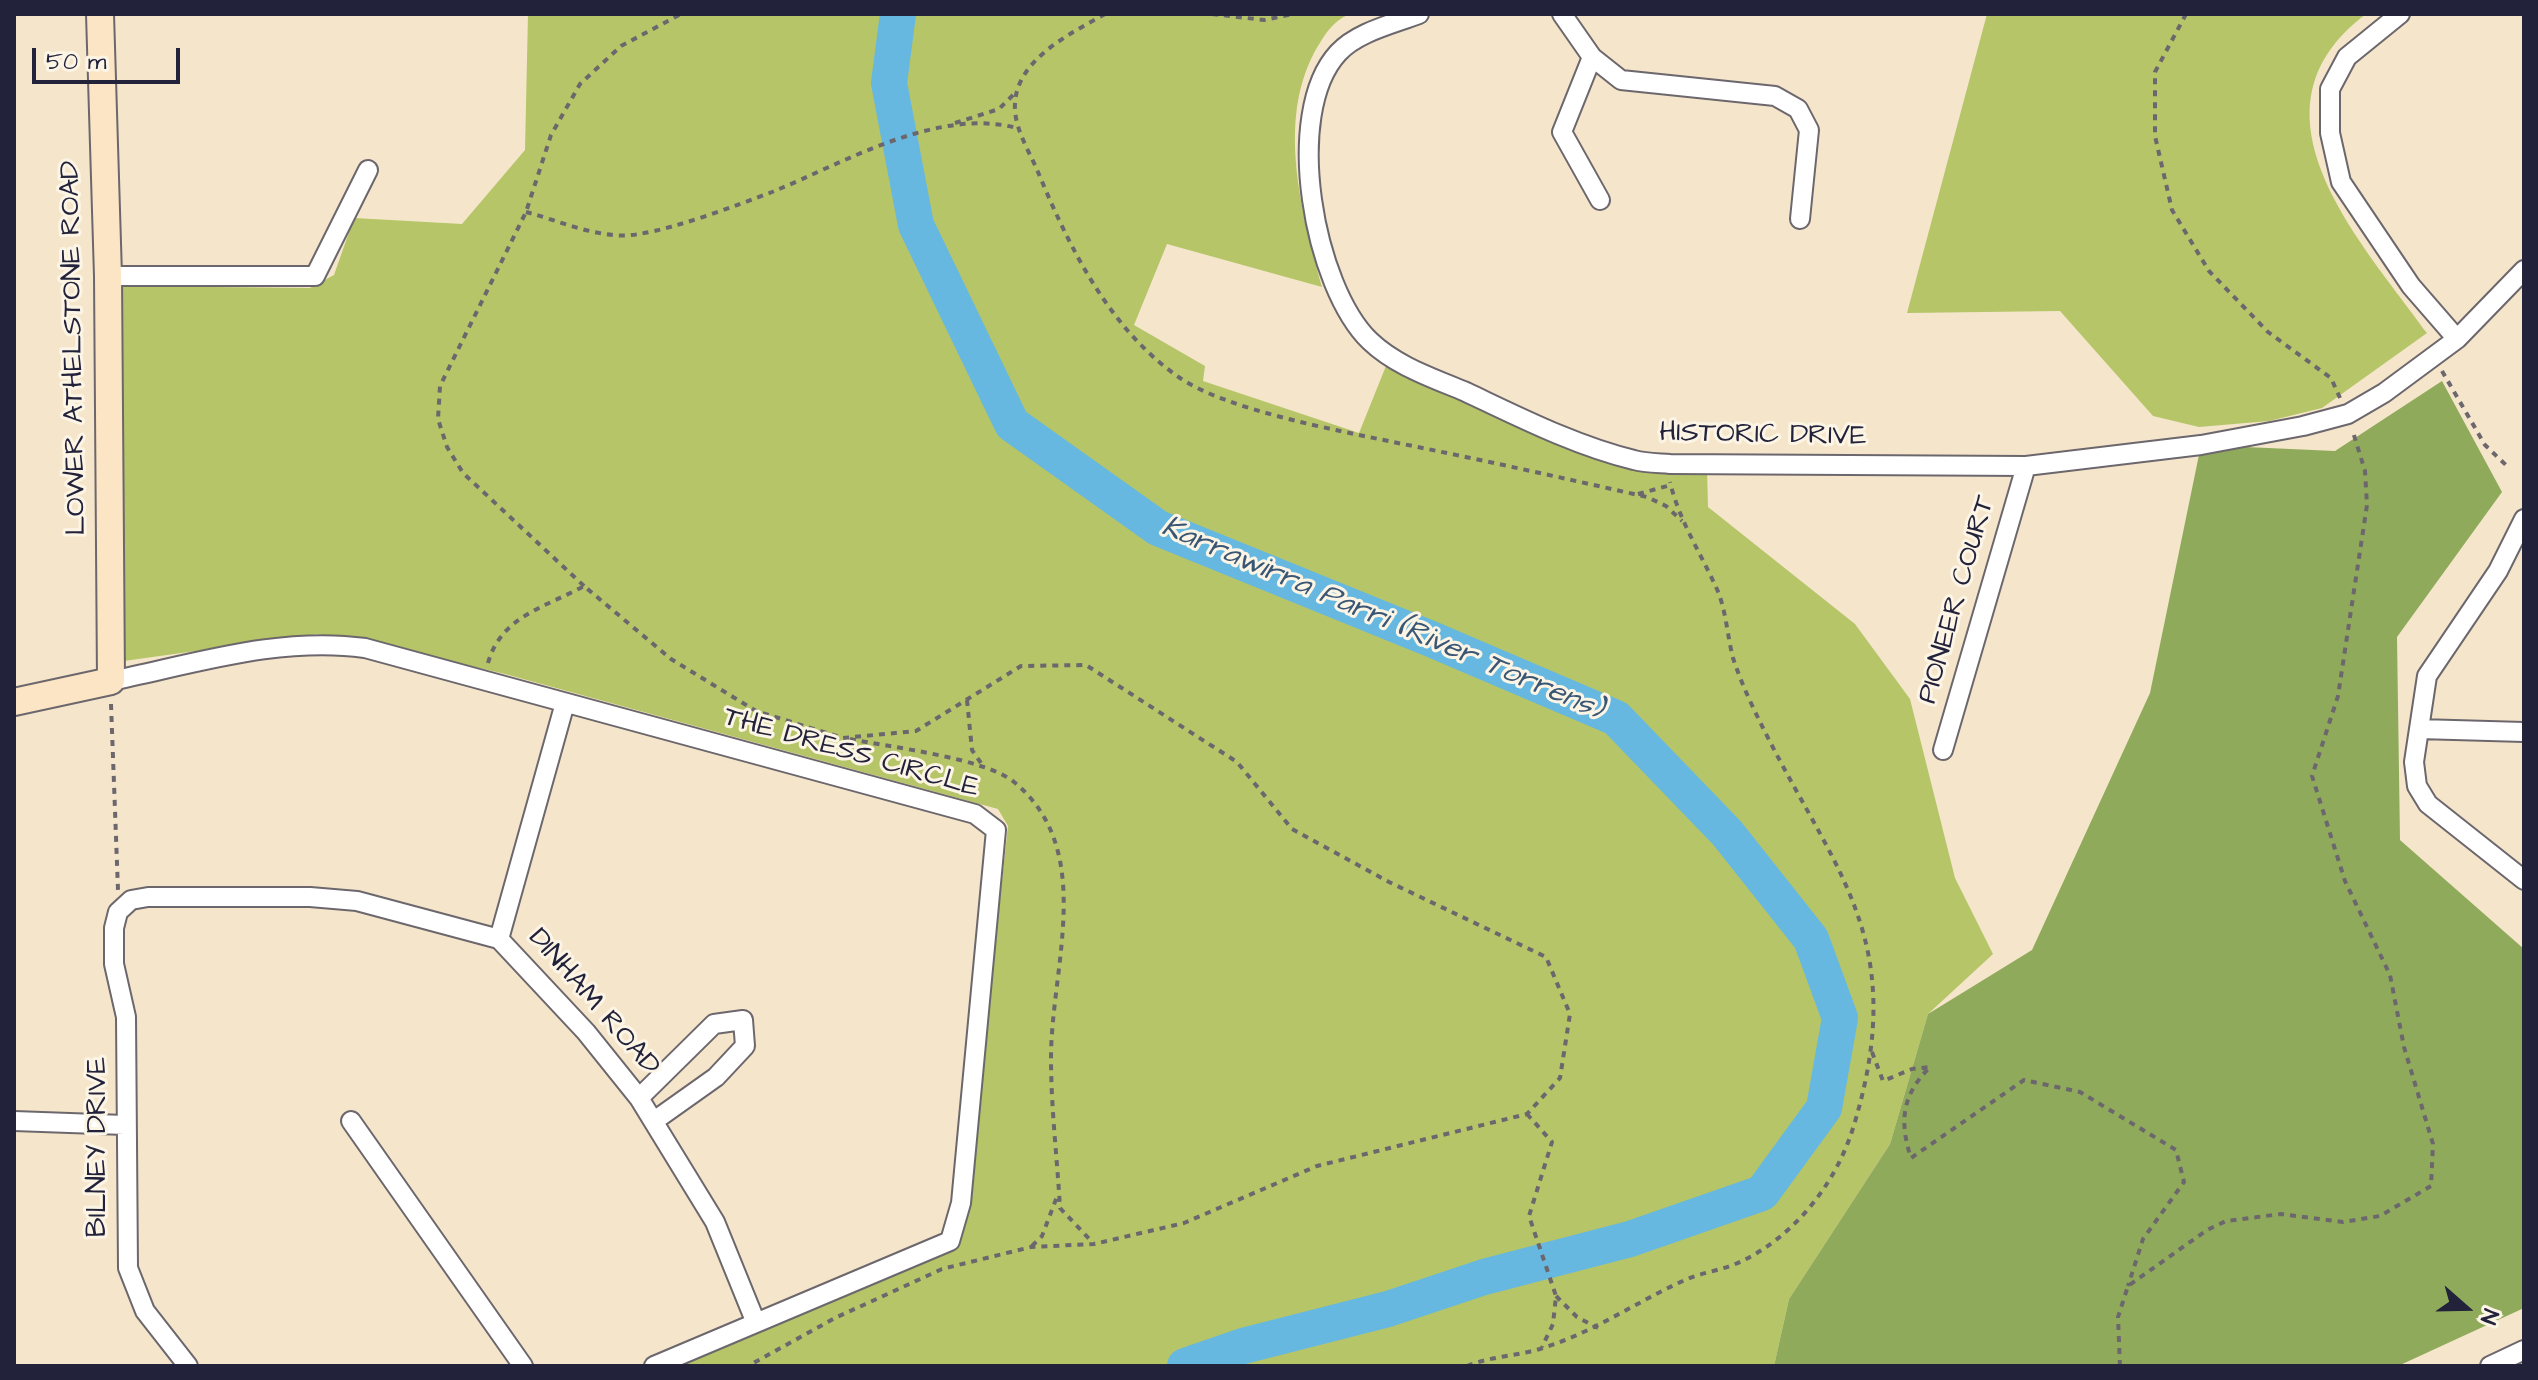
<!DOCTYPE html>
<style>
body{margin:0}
#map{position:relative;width:2538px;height:1380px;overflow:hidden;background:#f5e6cb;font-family:"Architects Daughter",sans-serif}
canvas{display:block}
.frame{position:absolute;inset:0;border:16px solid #22223b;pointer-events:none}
.north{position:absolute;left:2426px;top:1268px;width:80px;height:80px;-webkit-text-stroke:6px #fcf5e5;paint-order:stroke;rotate:110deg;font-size:22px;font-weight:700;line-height:32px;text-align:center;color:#22223b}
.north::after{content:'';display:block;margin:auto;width:28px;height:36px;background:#22223b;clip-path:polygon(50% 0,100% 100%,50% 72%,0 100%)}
.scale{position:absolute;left:32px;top:48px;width:148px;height:36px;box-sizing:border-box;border:4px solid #22223b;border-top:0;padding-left:10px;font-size:24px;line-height:28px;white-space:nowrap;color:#22223b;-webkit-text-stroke:6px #fcf5e5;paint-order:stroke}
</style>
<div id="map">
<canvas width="2538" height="1380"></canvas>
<div class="frame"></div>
<div class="north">N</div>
<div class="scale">50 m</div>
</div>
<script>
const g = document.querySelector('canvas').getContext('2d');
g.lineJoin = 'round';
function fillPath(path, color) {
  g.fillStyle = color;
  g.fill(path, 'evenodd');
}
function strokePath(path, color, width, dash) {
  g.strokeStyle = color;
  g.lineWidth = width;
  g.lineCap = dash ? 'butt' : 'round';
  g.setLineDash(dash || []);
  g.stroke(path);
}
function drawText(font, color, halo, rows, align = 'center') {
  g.font = font + ' "Architects Daughter",sans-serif';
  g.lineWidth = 6;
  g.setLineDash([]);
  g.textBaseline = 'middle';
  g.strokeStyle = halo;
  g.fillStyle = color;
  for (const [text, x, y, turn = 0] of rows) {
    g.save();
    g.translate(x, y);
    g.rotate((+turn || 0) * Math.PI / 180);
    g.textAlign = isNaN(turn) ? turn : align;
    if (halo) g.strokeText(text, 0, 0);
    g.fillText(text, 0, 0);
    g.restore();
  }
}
fillPath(new Path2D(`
 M528,14H1350C1332,21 1324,36 1314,53C1277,124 1302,213 1322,287L1167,244L1134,325L1205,366L1203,381L1359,433L1388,361L1531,427L1707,468L1708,507L1855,624L1910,699L1955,878L1993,954L1928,1014L1890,1144L1789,1299L1774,1366H667L954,1247L963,1235L1008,826L998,809L505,674L361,640L317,634L124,661L120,286L310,288L334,275L354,218L462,224L525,150Z
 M1987,14H2366C2237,111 2361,241 2427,333L2322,408L2269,421L2199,427L2153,416L2060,311L1907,313Z`), '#b5c568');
fillPath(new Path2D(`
 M2442,381L2502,492L2397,637L2400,840L2524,949V1308L2398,1366H1774L1789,1299L1890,1144L1928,1014L2032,950L2150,693L2201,445L2335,451Z`), '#90aa5c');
strokePath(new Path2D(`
 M898,14L889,83L916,225L1012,424L1158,528L1431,639L1616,718L1727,833L1811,939L1840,1018L1824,1108L1762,1193L1630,1239L1484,1277L1388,1309L1243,1346L1185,1366`), '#66b8e1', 36);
const street = new Path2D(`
 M1419,14C1393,24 1357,32 1338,53C1282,114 1314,287 1370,341C1396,366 1433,378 1466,392C1519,417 1576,446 1634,460C1645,463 1658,463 1670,464L2026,466L2201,445L2303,426L2348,414L2384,393L2457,339L2524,270
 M1562,14L1592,57L1621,80L1775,96L1798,109L1809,130L1800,219
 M2400,14L2347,57L2330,89V133L2341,182L2411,286L2457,339
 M1592,57L1562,132L1600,200
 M108,276H315L368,170
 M2524,519L2498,571L2427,676L2414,762L2417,786L2428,804L2524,880
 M111,681C194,664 280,636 365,648L975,814L996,830L961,1203L950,1241L654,1366
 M2419,729L2524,732
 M1943,750L2026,466
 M499,939L565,703
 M639,1098L714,1024L743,1020L745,1046L716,1077L654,1121
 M14,1121L125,1125
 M351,1121L523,1366
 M188,1366L145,1311L128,1268L126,1017L114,964V928L118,912L131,900L148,897H310L357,901L499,939L586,1032L639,1098L715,1222L756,1323
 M2490,1366L2524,1350`);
const secondary = new Path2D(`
 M14,702L111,681L108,276L100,14`);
strokePath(street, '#6c676d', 22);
strokePath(secondary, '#6c676d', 30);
strokePath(new Path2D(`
 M1105,14C1070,34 1012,61 1015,110C1016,131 1030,153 1038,172C1070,249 1110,330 1180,378C1227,410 1336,430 1393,442C1478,459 1563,478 1647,497L1666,506L1682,521
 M1212,14L1264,20L1293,14
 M2186,14L2155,72V136L2172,210L2209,271L2268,332L2331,378L2340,398
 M955,123L999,109L1016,92
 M526,212C561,221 602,241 639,234C677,228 735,206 772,192C844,163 940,105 1020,129
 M2442,371L2485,445L2508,467
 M1638,494L1671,485
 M584,586L463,473L447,447L438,419L440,386L526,212L551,135L580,84L621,46L681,14
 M488,663C501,616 546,607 584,586L671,659L756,711L843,738L916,731L1021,666L1086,665L1237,762L1292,829L1389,882L1546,957L1570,1014L1560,1078L1527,1114L1317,1166L1184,1223L1094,1244L1031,1247L942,1269L835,1318L748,1366
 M967,700L972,750L983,766
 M111,704L118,890
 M850,739C889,747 985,758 1014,782C1097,850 1051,967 1051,1058C1051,1103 1056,1148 1059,1192L1060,1208L1094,1244
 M1872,1052L1883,1081L1912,1069L1930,1067C1902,1095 1899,1121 1911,1158L2024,1080L2080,1092L2176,1150L2184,1182L2143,1239L2128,1286
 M1527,1114L1552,1142L1529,1216L1556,1296L1553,1324L1542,1347
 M1032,1246L1042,1236L1058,1194
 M1556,1296L1577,1317L1598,1328
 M1467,1366C1492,1356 1518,1356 1543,1348C1594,1332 1636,1302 1685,1280C1703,1272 1724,1270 1742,1261C1796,1235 1837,1182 1854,1125C1913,930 1826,865 1751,703C1744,688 1738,673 1733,658C1727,635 1726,608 1716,587C1700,552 1679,520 1670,482
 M2120,1366L2118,1317L2128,1286L2207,1230L2226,1221L2281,1214L2343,1222L2380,1216L2431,1186L2433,1144L2404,1047L2390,975L2345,881L2312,776L2338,696L2367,505L2365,471L2353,432`), '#6c676d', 4, [6, 6]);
strokePath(street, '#fff', 18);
strokePath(secondary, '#fce5c4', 26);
drawText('28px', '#22223b', '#fcf5e5', [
 ["LOWER ATHELSTONE ROAD",75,348,-91],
 ["HISTORIC DRIVE",1763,436,1],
 ["PIONEER COURT",1958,600,-74],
 ["THE DRESS CIRCLE",851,754,16],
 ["DINHAM ROAD",593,1003,49],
 ["BILNEY DRIVE",99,1147,-90]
]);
drawText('italic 30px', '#3a5675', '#fcf5e5', [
 ["Karrawirra Parri (River Torrens)",1382,620,23]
]);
</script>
